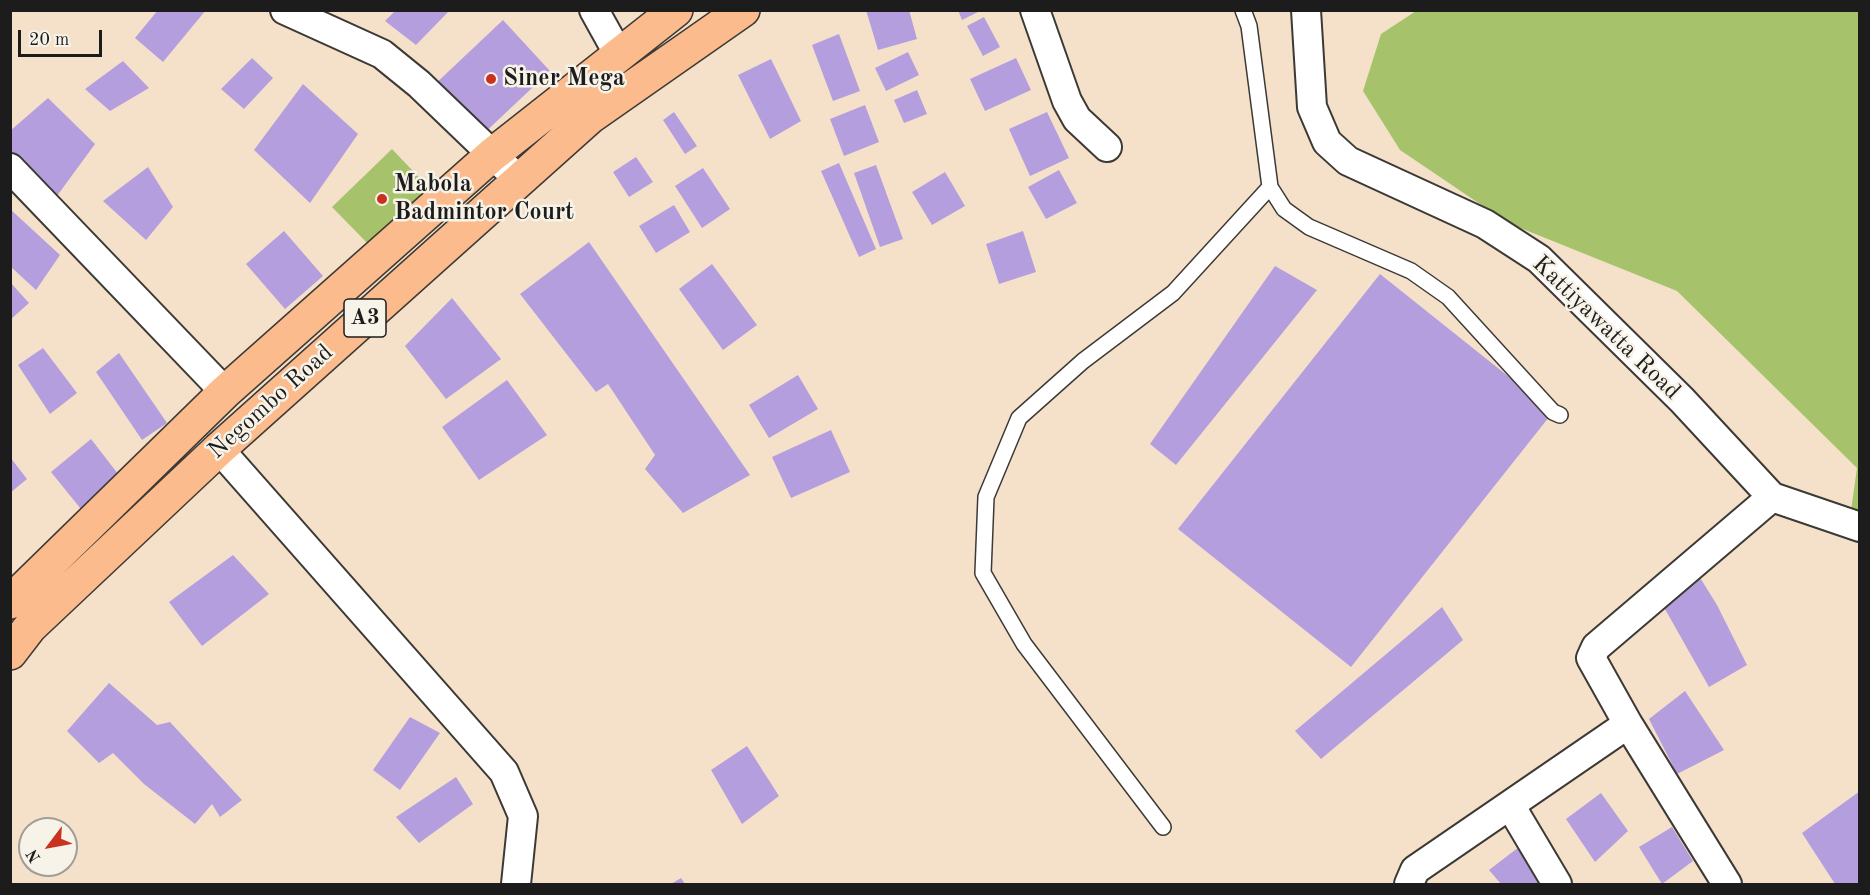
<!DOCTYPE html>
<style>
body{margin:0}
#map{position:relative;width:1870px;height:895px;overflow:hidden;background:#f5e1c9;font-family:"Old Standard TT",serif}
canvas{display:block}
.frame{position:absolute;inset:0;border:12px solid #1c1c1c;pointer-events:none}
.north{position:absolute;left:18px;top:817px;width:60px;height:60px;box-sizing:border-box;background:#f7f3e8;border:2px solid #9f9d96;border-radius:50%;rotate:238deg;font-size:16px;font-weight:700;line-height:24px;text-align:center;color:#1c1c1c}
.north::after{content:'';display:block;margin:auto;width:21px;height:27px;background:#c8321e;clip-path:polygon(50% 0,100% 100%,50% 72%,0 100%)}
.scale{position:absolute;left:18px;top:30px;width:84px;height:27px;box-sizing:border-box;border:3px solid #1c1c1c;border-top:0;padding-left:8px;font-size:18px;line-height:21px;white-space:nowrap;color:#1c1c1c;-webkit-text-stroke:4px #f7f3e8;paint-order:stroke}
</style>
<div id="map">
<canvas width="1870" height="895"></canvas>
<div class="frame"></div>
<div class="north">N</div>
<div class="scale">20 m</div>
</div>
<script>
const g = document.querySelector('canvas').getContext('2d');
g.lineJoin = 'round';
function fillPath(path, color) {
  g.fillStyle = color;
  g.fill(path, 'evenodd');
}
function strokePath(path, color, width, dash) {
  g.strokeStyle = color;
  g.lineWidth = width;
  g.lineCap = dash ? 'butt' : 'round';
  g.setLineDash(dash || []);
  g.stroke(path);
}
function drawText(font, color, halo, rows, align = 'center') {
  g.font = font + ' "Old Standard TT",serif';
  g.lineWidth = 5;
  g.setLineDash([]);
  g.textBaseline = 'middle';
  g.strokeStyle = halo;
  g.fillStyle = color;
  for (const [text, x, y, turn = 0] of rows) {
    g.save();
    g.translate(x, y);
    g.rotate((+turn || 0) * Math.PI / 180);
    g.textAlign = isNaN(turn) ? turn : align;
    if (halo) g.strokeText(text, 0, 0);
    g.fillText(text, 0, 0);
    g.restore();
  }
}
fillPath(new Path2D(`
 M1416,11H1859V538L1848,532L1857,468L1677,291L1508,223L1400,150L1363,91L1381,34Z
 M392,149L431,190L372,248L332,207Z`), '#a6c36b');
fillPath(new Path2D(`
 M158,10H206L163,62L135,38Z
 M396,10H450L416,45L385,21Z
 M866,10H909L917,39L878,50Z
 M958,10H982L962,20Z
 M984,17L1000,47L983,56L967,26Z
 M503,20L550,71L479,138L432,87Z
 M839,34L860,91L833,101L812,45Z
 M908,52L919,75L886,91L875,68Z
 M252,58L273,78L244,109L221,89Z
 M1016,58L1031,90L985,111L970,79Z
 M771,59L801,121L770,139L738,75Z
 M123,61L149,88L110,111L85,89Z
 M303,84L358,134L310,203L254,150Z
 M917,90L927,114L904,123L894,100Z
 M48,98L95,144L54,200L10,153V131Z
 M865,105L879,142L844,156L830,119Z
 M674,112L697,146L685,154L663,120Z
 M1047,112L1069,158L1030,176L1009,129Z
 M636,157L653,182L629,197L613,172Z
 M839,163L876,249L859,257L821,171Z
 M876,165L903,239L880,247L854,173Z
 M148,167L173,207L146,240L103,201Z
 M703,168L730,209L702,228L675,186Z
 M1059,170L1077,203L1046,219L1028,187Z
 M945,172L965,206L932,225L912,192Z
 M674,205L690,232L656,253L639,226Z
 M10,209L60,255L36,290L10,266Z
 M284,231L323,276L285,309L246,264Z
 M1023,231L1036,272L999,284L986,244Z
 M589,242L750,475L683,513L645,469L655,455L608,384L596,392L520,294Z
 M712,264L757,325L723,350L679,289Z
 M1275,266L1317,290L1176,465L1150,444Z
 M1380,274L1553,412L1351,667L1178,529Z
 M10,282L29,303L10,320Z
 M452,298L501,359L446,399L405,346Z
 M43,348L77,393L50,414L18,365Z
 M119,353L167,423L142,440L96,372Z
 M798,375L818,409L769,438L749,405Z
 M507,380L547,435L479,480L442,427Z
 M831,430L850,472L791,498L772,457Z
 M91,439L122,479L85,514L51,472Z
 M10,457L27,479L10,493Z
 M233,555L269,594L202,646L169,602Z
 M1699,576L1717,605L1747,665L1709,687L1661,602Z
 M1442,607L1463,640L1321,759L1295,731Z
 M109,683L157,725L170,722L242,800L220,817L212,804L195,824L144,784L113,753L99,763L67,731Z
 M1685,691L1724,750L1677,774L1649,719Z
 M410,717L440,733L400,790L373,770Z
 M747,746L779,796L742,824L711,770Z
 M456,777L473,804L419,843L396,817Z
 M1860,791V884H1835L1802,833Z
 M1601,793L1628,831L1595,862L1566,819Z
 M1672,827L1693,861L1662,884L1639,847Z
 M1519,847L1543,884H1501L1489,870Z
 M681,878L685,884H671Z`), '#b49ede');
const service = new Path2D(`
 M1243,10L1249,26L1270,187L1284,209L1309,227L1411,271L1448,297L1553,412L1560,415
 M1163,827L1024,644L983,573L986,497L1019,418L1083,361L1173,293L1270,187`);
const minor = new Path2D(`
 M285,10L382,54L419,84L519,180
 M594,10L619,55
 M1035,10L1067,101L1077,119L1107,147
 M1306,10L1312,107L1327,142L1348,161L1485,224L1539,259L1682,400L1772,497L1860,527
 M10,168L225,392
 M219,449L504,772L523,816L516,884
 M1628,724L1727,884
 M1510,805L1557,884
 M1409,884L1415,870L1628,724L1591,658L1596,647L1772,497`);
const trunk = new Path2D(`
 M10,602L225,392L492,155L676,10
 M10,653L30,627L219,449L590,117L743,10`);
strokePath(service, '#3d3a36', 18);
strokePath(minor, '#3d3a36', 32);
strokePath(trunk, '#3d3a36', 36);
strokePath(service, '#fff', 15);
strokePath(minor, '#fff', 28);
strokePath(trunk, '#fbbb8d', 33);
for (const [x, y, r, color] of [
 [491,79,6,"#c8321e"],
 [382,199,6,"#c8321e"]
]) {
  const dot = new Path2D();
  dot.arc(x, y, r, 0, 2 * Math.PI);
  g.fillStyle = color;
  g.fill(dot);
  strokePath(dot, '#f7f3e8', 2);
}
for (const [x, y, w] of [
 [365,318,42]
]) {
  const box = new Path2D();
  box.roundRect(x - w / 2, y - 19, w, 38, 4.5);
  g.fillStyle = '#f7f3e8';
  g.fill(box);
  strokePath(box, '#1c1c1c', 1.5);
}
drawText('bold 22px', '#1c1c1c', null, [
 ["A3",365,318]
]);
drawText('bold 24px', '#1c1c1c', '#f7f3e8', [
 ["Siner Mega",503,79],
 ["Mabola",394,185],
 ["Badmintor Court",394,213]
], 'left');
drawText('24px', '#1c1c1c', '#f7f3e8', [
 ["Kattiyawatta Road",1606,328,44],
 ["Negombo Road",271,402,-42]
]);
</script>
